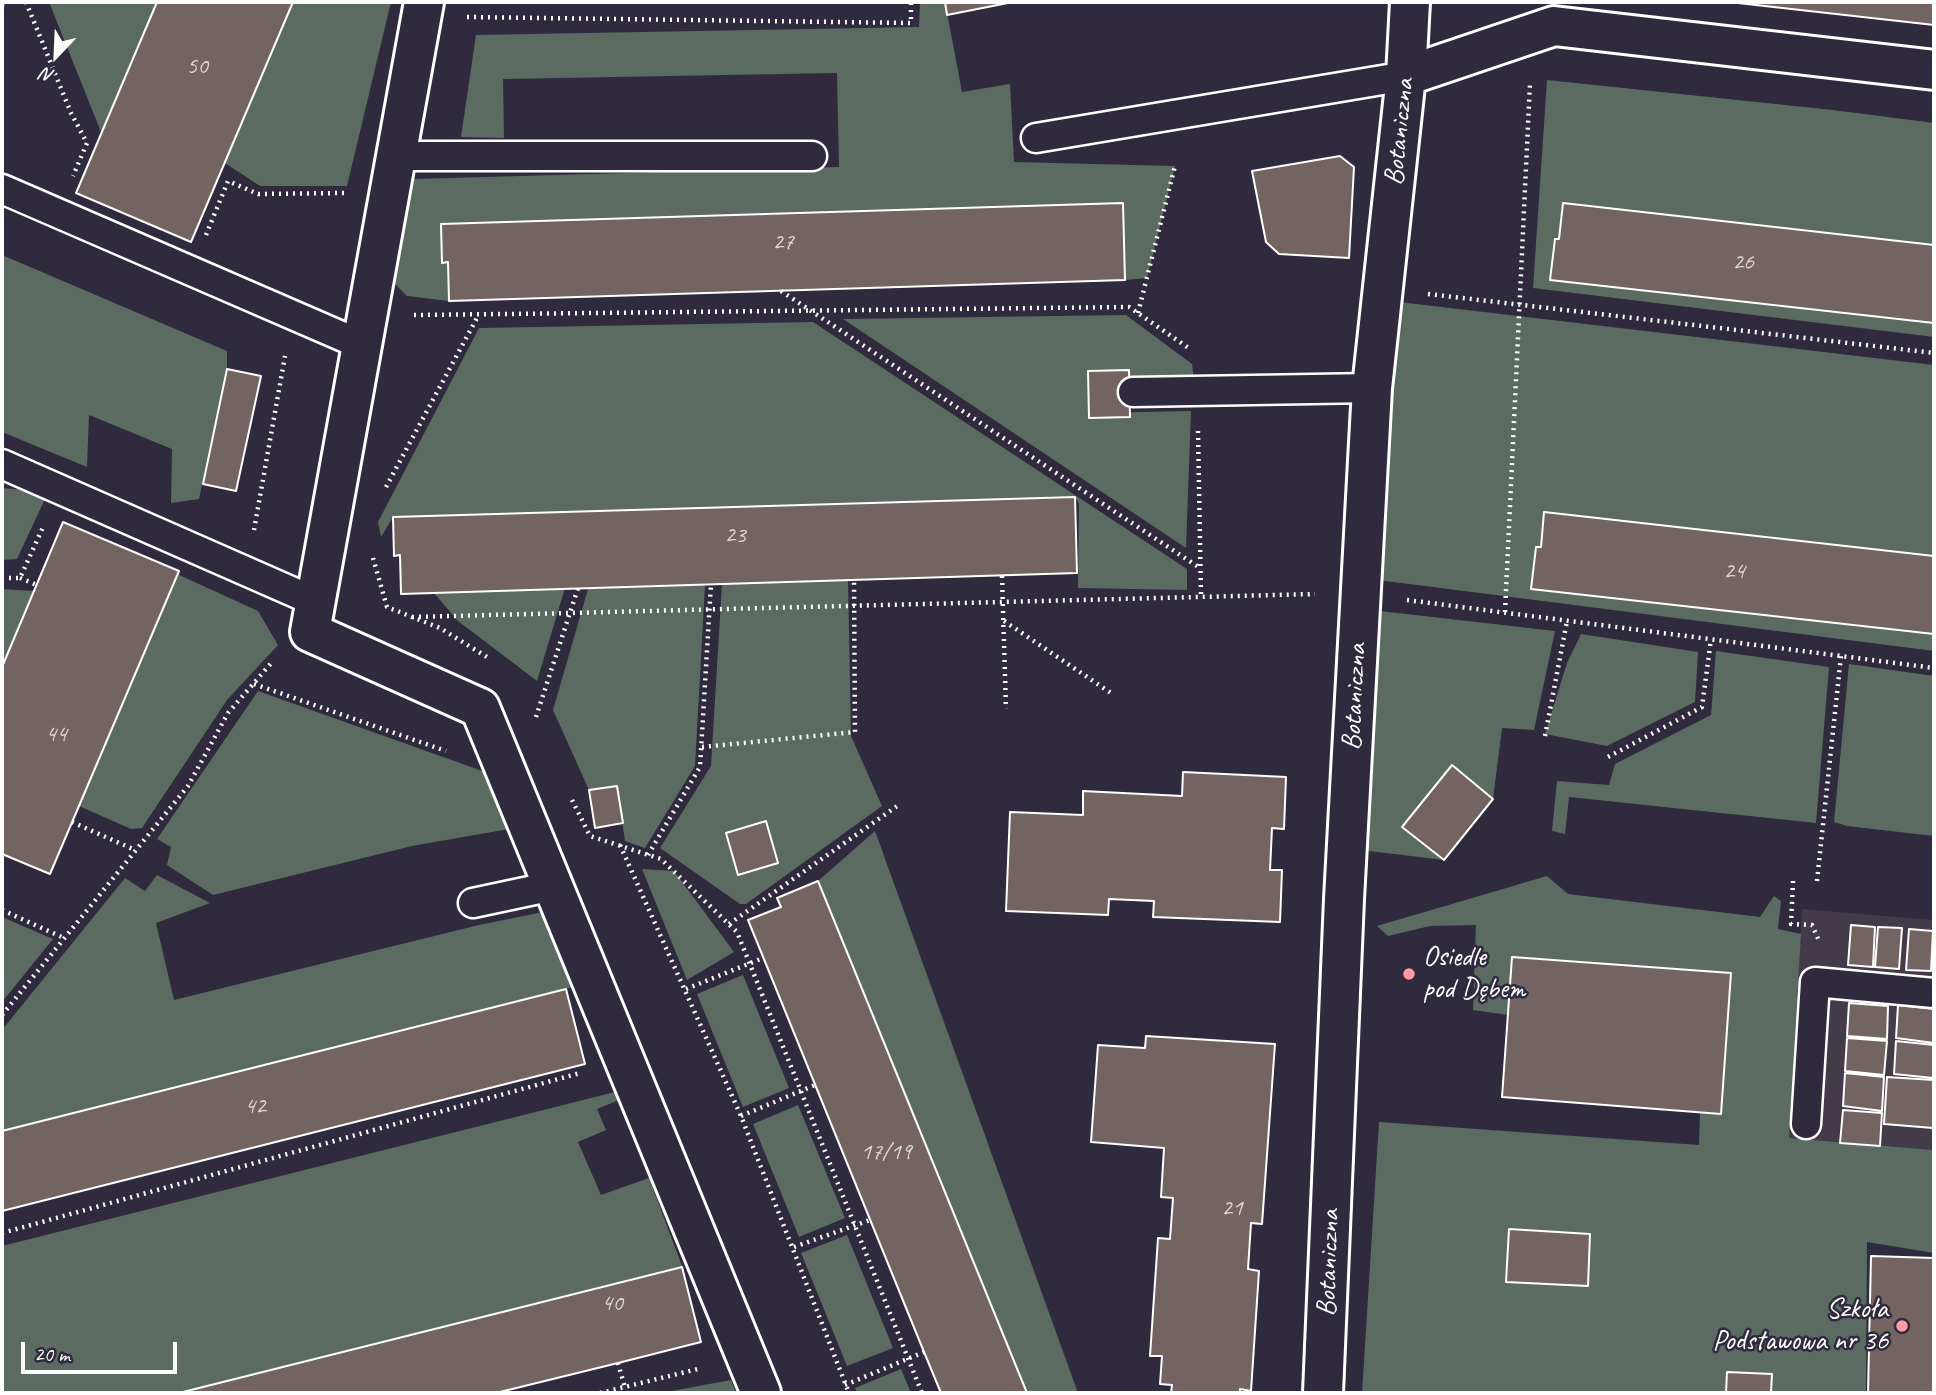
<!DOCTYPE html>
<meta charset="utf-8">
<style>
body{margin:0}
#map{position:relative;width:1936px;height:1395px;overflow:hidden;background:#2f2a3d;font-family:Caveat,sans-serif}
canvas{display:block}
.frame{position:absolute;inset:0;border:4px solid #fff;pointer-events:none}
.north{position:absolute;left:21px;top:21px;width:70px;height:70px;-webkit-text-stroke:5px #2f2a3d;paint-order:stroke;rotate:203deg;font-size:19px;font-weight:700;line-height:28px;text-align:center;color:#fff}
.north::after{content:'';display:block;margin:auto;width:24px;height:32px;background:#fff;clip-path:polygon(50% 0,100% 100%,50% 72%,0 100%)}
.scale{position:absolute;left:21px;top:1342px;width:156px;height:32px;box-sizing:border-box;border:4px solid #fff;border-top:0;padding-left:9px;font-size:21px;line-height:24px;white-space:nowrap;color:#fff;-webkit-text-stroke:5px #2f2a3d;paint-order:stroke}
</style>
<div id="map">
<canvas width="1936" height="1395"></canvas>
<div class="frame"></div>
<div class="north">N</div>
<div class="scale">20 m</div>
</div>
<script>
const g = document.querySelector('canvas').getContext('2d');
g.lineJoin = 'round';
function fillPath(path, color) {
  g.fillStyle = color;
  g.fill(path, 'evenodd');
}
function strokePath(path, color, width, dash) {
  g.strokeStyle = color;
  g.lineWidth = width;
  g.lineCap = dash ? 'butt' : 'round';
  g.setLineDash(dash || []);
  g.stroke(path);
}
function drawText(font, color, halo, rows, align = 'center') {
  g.font = font + ' Caveat,sans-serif';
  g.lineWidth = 5;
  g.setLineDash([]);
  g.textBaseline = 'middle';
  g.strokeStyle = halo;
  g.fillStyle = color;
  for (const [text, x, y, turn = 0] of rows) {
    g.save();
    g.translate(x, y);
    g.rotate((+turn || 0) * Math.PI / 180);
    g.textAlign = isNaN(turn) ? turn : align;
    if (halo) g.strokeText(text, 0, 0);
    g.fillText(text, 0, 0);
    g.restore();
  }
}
fillPath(new Path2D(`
 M1802,909L1934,920V1150L1789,1138Z`), '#433b48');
fillPath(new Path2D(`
 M49,2H157L101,132Z
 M293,2H391L347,186H260L225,163Z
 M920,2H945L962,92L1010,84L1014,162L1175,166L1147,278L1125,280L1122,203L442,224V262H448L449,301L407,296L393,282L414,179L839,167L837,73L503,79L504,138L461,137L476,35L919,27Z
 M1547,80L1833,110L1934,123V337L1533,288Z
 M2,255L227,351V369L199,499L171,503L172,449L89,415L87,467L2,432Z
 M1399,302L1934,365V651L1378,580Z
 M1126,315L1192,364L1194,380L1129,382V370L1088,371L1089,413L1191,411L1186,548L843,319Z
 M813,322L1187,569V590L1078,588L1079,503L1074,497L393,517L381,537L378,522L479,328Z
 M2,488L25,490L45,499L17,559L2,560Z
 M177,574L258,611L278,645L227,700L142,828L131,829L79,806Z
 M848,580L851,736L882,806L746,904H740L660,848L711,766L722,584Z
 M705,585L695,766L645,848L625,841L617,786L589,790L553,710L588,589Z
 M565,588L537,681L458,621L434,593Z
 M2,589L34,591L2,667Z
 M1380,611L1555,631L1534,730L1502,728L1493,799L1444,860L1361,850Z
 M1581,634L1698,652L1695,702L1607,746L1545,734L1567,663Z
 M1716,651L1829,667L1816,823L1569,797L1565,834L1552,831L1557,781L1609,785L1615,764L1711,715Z
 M1849,664L1934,676V836L1847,826L1834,822Z
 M258,691L488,773L509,829L412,846L213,895L167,865L171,847L157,839Z
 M875,831L1078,1393H1027L818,881Z
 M642,869L674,871L734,952L687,980Z
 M157,875L210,903L156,923L174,1000L479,925L543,912L573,987L2,1131V1030L125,878L145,891Z
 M1547,876L1568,894L1760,917L1774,896L1781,901L1778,929L1801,934L1789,1138L1934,1150V1253L1867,1242L1866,1393H1362L1379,1122L1699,1145L1700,1113L1721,1114L1731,973L1513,957L1508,1015L1473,1010L1476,925L1430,926L1388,936L1377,926Z
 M2,917L53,939L2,1002Z
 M743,975L789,1088L743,1107L697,994Z
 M615,1092L619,1100L597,1109L606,1130L578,1142L601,1195L649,1178L682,1266L179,1393H2V1246Z
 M798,1105L845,1218L799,1237L753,1124Z
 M847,1235L893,1348L847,1366L801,1253Z
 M901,1369L911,1393H857L855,1388Z
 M731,1380L736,1393H661Z`), '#5b6b61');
const building = new Path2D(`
 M157,2H293L191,242L76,193Z
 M945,2H1013L947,15Z
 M1729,2H1934V25Z
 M1340,156L1354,167L1349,258L1279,254L1266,242L1252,171Z
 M1123,203L1125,280L449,301L448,262L442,263L441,224Z
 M1563,203L1934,245V323L1550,280L1555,239H1559Z
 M227,369L261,376L236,491L203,484Z
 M1129,370L1130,417L1089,418L1088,371Z
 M1075,497L1077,573L401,594L400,555L394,556L393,517Z
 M1544,512L1934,556V634L1531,589L1536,547H1541Z
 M63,522L179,571L50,874L2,854V667Z
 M1452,765L1493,799L1444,860L1402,827Z
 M1183,772L1286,777L1284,829L1272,828L1270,870H1282L1280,922L1153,917L1154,901L1109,899L1108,915L1006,911L1010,812L1083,815V791L1182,796Z
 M617,786L623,823L595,828L589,790Z
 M766,821L778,863L738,875L726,833Z
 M818,881L1027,1393H941L924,1352L748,920L781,907L777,898Z
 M1851,925L1875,927L1873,967L1848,965Z
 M1878,927L1902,928L1899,969L1875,967Z
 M1909,929L1933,931L1931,971L1906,970Z
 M1512,957L1731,973L1721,1114L1502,1097Z
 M566,989L585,1064L2,1211V1131Z
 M1849,1003L1888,1006L1887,1039L1847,1036Z
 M1898,1005L1934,1009V1043L1896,1038Z
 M1146,1036L1275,1044L1262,1224L1251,1223L1248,1269L1259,1271L1251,1391L1240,1389V1393H1171L1172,1385L1160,1384L1162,1356H1150L1158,1238L1170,1239L1173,1198L1161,1197L1164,1148L1091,1142L1098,1045L1145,1048Z
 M1847,1038L1887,1041L1884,1075L1845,1071Z
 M1896,1041L1934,1045L1933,1078L1894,1074Z
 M1845,1073L1884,1077L1882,1111L1843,1106Z
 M1887,1077L1934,1080L1933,1128L1884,1124Z
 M1843,1110L1882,1113L1880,1146L1840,1143Z
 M1509,1229L1590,1234L1588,1286L1506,1282Z
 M1871,1256L1934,1258V1393H1868Z
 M682,1267L701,1342L618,1363L496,1393H179Z
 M1727,1372L1772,1374L1771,1393H1726Z`);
fillPath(building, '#736461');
strokePath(building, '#fff', 2);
const service = new Path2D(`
 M1036,138L1406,76
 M396,156H812
 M2,189L362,345
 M1133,392L1372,388
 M2,464L316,602
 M473,903L553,886
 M1806,1124L1815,982L1934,993`);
const minor = new Path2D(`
 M424,2L310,632L480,708L761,1393
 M1406,76L1554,26L1934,70
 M1323,1393L1344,899L1372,388L1406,76L1410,2`);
strokePath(service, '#fff', 33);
strokePath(minor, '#fff', 44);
strokePath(new Path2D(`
 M26,2L71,113L87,143L73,176
 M2,6L3,2
 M467,17L911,23V2
 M206,235L228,181L258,194L344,193
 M781,291L1200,568
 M1428,294L1934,353
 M1138,313L1175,166
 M414,315L1129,307L1190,349
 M1198,431L1201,596
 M386,487L478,316
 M254,530L285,356
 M373,558L387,607L440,628L487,657
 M1002,576L1006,709
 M2,578H20L44,525
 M20,578L37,585
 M1407,600L1934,668
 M1505,612L1530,83
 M412,617L1315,594
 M1004,621L1111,693
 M254,684L446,751
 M536,717L578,588
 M1545,736L1567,621
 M702,747L855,732L854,580
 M1608,757L1702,707L1711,639
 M572,800L590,836L661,859L737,932L922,1393
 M72,822L135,850
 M620,845L741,1116L849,1393
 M648,855L700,767L711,584
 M1793,881L1791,924L1812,925L1820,943
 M1817,881L1841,656
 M2,910L64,938
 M729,924L900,804
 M686,989L763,958
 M2,1015L188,786L228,713L273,661
 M741,1116L815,1085
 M2,1233L580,1073
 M794,1247L870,1220
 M618,1363L625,1388
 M845,1385L924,1352
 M600,1393L702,1368`), '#fff', 4.5, [2, 5]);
strokePath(service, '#2f2a3d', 28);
strokePath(minor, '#2f2a3d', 38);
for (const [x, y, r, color] of [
 [1409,974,7,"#ff9aa2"],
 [1902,1326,7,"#ff9aa2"]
]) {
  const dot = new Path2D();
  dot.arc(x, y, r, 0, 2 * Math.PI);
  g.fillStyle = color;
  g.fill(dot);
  strokePath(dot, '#2f2a3d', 2.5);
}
drawText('24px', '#dcd8d8', null, [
 ["50",197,67],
 ["27",783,243],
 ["26",1743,263],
 ["23",735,536],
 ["24",1734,572],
 ["44",56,735],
 ["42",255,1107],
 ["17/19",886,1153],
 ["21",1232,1209],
 ["40",612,1304]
]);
drawText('28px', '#fff', '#2f2a3d', [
 ["Botaniczna",1400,132,-84],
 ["Botaniczna",1355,697,-87],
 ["Botaniczna",1329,1263,-88]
]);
drawText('28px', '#fff', '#2f2a3d', [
 ["Osiedle",1423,958],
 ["pod Dębem",1423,990],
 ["Szkoła",1888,1310,"right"],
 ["Podstawowa nr 36",1888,1342,"right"]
], 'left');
</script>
